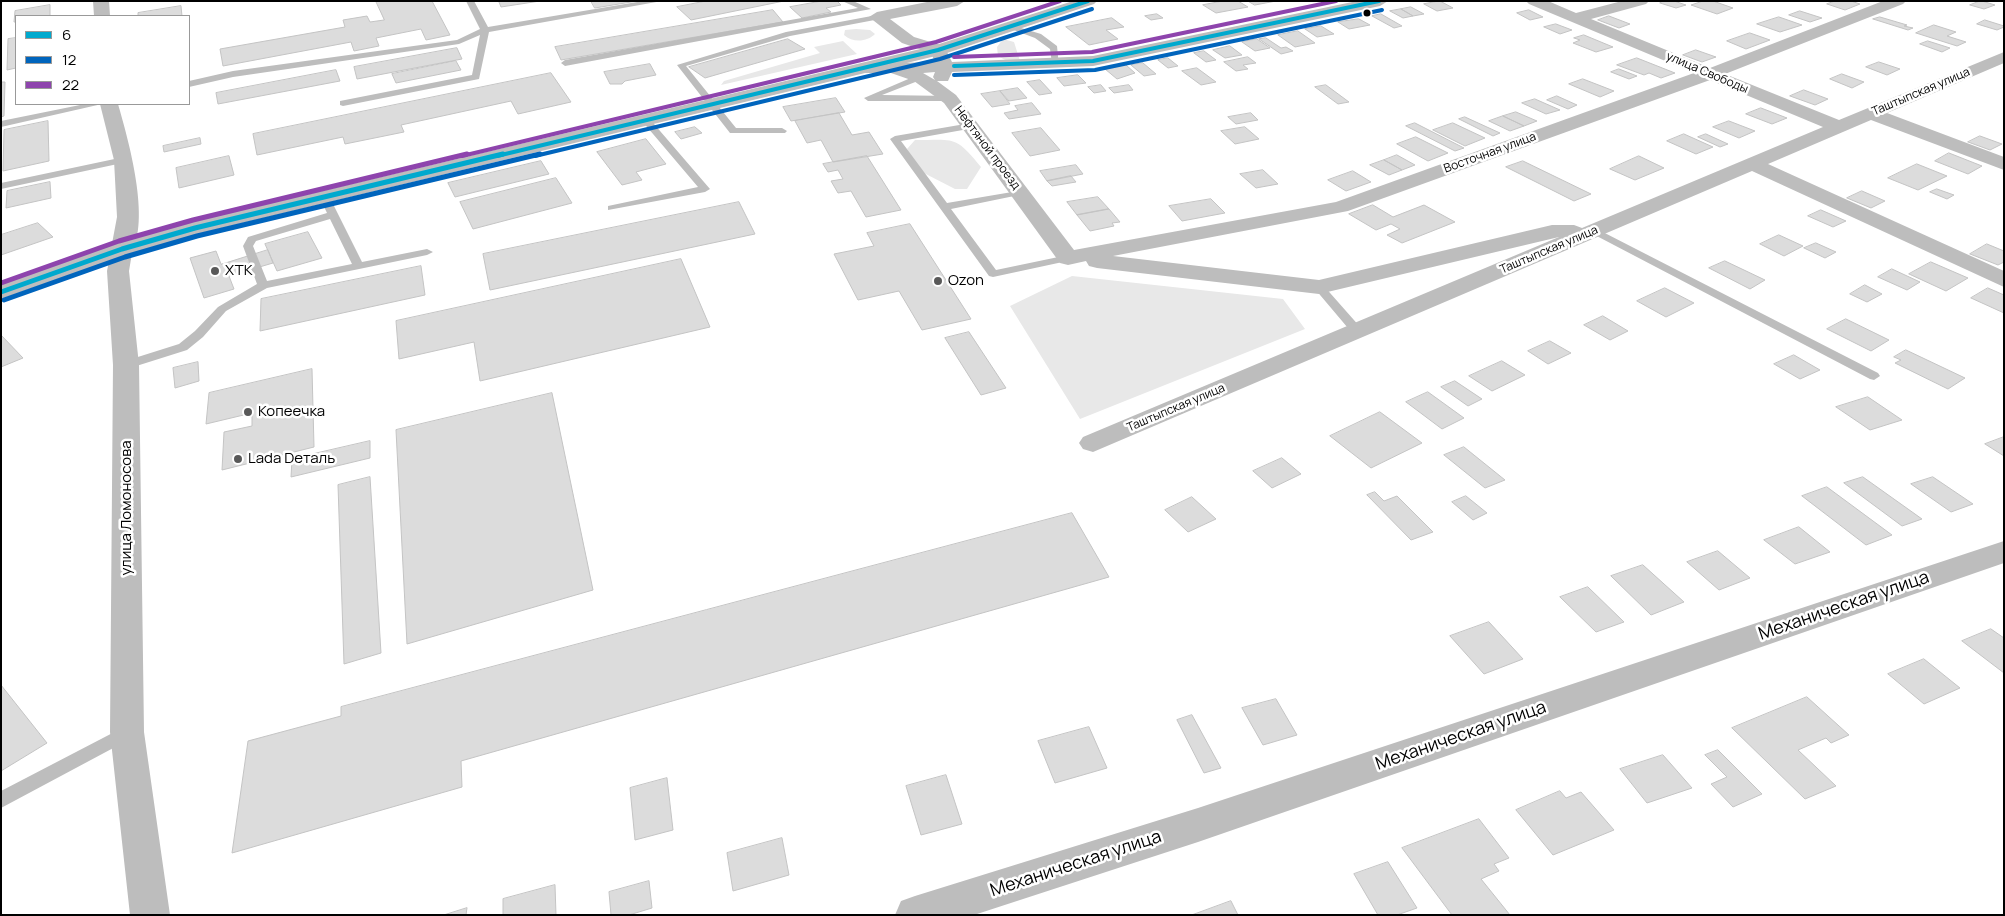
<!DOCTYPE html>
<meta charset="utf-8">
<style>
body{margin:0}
#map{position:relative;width:2005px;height:916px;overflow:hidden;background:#fff;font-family:Manrope,sans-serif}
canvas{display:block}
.frame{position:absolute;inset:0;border:2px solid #000;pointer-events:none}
.legend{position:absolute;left:15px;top:15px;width:175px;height:90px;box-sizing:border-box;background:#fff;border:1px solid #999;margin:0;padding:6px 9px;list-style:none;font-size:15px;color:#000}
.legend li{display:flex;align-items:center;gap:10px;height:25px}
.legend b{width:25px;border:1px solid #999}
</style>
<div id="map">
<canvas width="2005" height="916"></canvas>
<div class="frame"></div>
<ul class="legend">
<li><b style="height:6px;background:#00a9ce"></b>6</li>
<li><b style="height:6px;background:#0065bd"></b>12</li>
<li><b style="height:6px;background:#8e44ad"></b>22</li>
</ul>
</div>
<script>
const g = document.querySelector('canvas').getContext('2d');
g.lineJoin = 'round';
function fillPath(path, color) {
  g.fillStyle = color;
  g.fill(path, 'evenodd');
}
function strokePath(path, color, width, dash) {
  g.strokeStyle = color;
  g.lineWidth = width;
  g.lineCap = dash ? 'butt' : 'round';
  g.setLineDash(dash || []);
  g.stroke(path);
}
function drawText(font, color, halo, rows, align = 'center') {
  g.font = font + ' Manrope,sans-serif';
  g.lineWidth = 5;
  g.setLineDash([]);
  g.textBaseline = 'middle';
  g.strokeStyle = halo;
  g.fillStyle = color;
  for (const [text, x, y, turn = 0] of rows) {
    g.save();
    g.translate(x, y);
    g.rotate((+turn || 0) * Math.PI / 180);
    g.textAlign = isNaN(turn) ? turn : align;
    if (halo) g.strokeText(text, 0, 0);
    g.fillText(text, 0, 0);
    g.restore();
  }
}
fillPath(new Path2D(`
 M856,29L870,30L875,34C867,42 853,43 844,35L845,30Z
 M1003,39L1014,42L1020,61H1007L998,56L997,47Z
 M843,41L857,54L721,85L724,81L820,53L814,47Z
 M915,140C955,140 955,135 981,167L967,189H955L918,170L907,149Z
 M1072,276L1283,299L1305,329L1080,419L1010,306Z`), '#e8e8e8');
const building = new Path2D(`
 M376,1H432L450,35L426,40L421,29L376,38L379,46L354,51L351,42L223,66L220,49L345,27L343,20L367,16L370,22L384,20Z
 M501,1H540L501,7L499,2Z
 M591,1H637L595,8Z
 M706,1H784L691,20L677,7Z
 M822,1H837L841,5L826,8L831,12L802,18L790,7Z
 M1223,1H1238L1248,7L1216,13L1203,5Z
 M1248,1H1276L1255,5Z
 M1440,1L1453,8L1437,11L1424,4Z
 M1664,1H1674L1686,5L1676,8L1660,3Z
 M1698,1H1713L1733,8L1717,14L1691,5L1700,2Z
 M1835,1H1851L1860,4L1845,10L1827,4Z
 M1980,1H1982L1995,5L1984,9L1970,5Z
 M50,5V16H16V22H14L15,11Z
 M181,6L182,16H138V13Z
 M1411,7L1424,14L1413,16L1401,9Z
 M1401,9L1413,16L1403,18L1390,11Z
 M773,10L783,22L561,60L555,47Z
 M1529,10L1543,17L1530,20L1517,13Z
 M1800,11L1822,18L1810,22L1789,15Z
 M1157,14L1163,18L1151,20L1145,16Z
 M1381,14L1402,26L1394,28L1372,16Z
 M1609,16L1630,24L1619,28L1598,20Z
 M1779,17L1802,25L1780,32L1757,24Z
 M1880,17L1907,25L1904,26L1913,28L1908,30L1873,19Z
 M1112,18L1124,27L1106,30L1118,39L1089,45L1066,27Z
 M1359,19L1370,25L1349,29L1338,22Z
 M1985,20L2004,26V27L1997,30L1977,24Z
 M1556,24L1572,30L1560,34L1544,27Z
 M1934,25L1956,32L1947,36L1966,42L1957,46L1916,33Z
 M1321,26L1334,34L1317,37L1305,29Z
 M1298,31L1315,43L1295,47L1278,35Z
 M1750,33L1770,40L1746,49L1727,41Z
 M1584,35L1613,47L1596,52L1573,43L1580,40L1574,38Z
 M16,38V68L7,70L8,39Z
 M1266,38L1281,48L1286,47L1293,51L1281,54L1259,39Z
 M788,39L805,49L705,78L689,67Z
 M1257,39L1270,48L1255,51L1242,42Z
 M1928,41L1950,48L1942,52L1920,44Z
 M1230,46L1242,55L1225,58L1213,50Z
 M457,48L462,59L357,79L354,67Z
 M1696,50L1716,57L1702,62L1683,55Z
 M1204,51L1216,60L1206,62L1194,53Z
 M1248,57L1256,63L1243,65L1248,69L1236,71L1224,62Z
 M1168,58L1178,66L1168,68L1158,60Z
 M1637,58L1675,73L1661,78L1649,73L1644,75L1617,65Z
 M456,61L461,70L396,83L392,74Z
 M1879,62L1900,69L1887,75L1866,67Z
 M1143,63L1156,74L1144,76L1131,65Z
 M650,64L656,75L625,81L622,84H610L604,72Z
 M1126,65L1135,73L1117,79L1105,69Z
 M1197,68L1216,82L1201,85L1182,71Z
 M1619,69L1637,76L1629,79L1611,72Z
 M336,70L340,81L218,104L216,93Z
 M551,73L571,102L518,114L511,101L401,125L404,132L345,144L343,137L257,155L253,134Z
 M1842,74L1864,82L1852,88L1830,79Z
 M1078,75L1086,83L1064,86L1057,78Z
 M1583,79L1614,91L1600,97L1569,84Z
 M1040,80L1052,93L1039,95L1027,82Z
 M1,82H5L4,116L1,117Z
 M1101,85L1106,91L1094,93L1088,87Z
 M1129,85L1133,90L1114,93L1109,88Z
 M1326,85L1349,102L1338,104L1315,87Z
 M1018,88L1027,98L1009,101L1000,91Z
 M1804,90L1828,99L1815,105L1790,96Z
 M1000,91L1010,104L992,107L981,94Z
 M1557,96L1577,105L1568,109L1547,100Z
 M836,98L845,112L791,121L783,107Z
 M1535,99L1560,110L1546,114L1522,103Z
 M1032,103L1041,114L1009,119L1004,113L1018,110L1015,106Z
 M1761,108L1787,118L1772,124L1746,114Z
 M1516,112L1537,121L1524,126L1503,116Z
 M839,113L852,135L869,132L883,154L833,162L821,140L807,143L795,121Z
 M1251,113L1258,120L1236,124L1228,117Z
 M1503,116L1524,126L1510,131L1489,121Z
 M1465,117L1500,133L1493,136L1459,119Z
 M48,121L49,161L3,171L4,130Z
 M1729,121L1755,131L1739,138L1713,127Z
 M1415,123L1464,148L1455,151L1406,126Z
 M1453,123L1485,138L1465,146L1433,130Z
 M695,127L702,133L681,139L675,132Z
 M1245,127L1259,139L1235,144L1221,131Z
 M1041,128L1060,150L1030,156L1012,133Z
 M1684,134L1713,147L1696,154L1667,141Z
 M1706,134L1728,144L1720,147L1698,137Z
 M1980,136L2002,144L1990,150L1968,142Z
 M1416,137L1448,153L1428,161L1397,144Z
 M200,138L201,144L164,152L163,146Z
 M646,139L666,164L636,172L642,180L622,185L597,152Z
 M1949,153L1982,166L1968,174L1935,161Z
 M1397,155L1415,165L1402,170L1384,160Z
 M229,156L234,175L179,188L176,168Z
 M867,156L901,210L866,217L851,191L838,193L831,181L843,179L838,170L828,172L823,164Z
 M1639,156L1664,168L1635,180L1610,169Z
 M1384,160L1402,170L1389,175L1370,165Z
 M541,161L549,174L455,197L448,183Z
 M1523,161L1591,194L1574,201L1506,167Z
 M1917,164L1947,176L1918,190L1888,178Z
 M1076,165L1083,174L1047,181L1040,171Z
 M1263,170L1278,184L1256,188L1240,174Z
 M1353,171L1371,182L1346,191L1328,180Z
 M1071,176L1076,182L1052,186L1047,181Z
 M556,178L572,203L473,229L460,202Z
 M50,182L51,198L6,208L7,191Z
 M1937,189L1954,195L1947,199L1930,192Z
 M1862,191L1885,201L1871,208L1847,198Z
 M1098,197L1109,209L1077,215L1067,202Z
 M1211,199L1225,213L1182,221L1169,206Z
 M739,202L755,234L490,290L483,254Z
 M1373,205L1393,217L1424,205L1455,222L1402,243L1387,235L1400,229L1391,224L1376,230L1349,214Z
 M1109,209L1120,222L1112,223L1114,226L1090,231L1077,215Z
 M1821,210L1846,221L1833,227L1808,216Z
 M38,223L53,237L1,255V235Z
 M910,224L971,319L922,330L899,291L858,300L834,254L874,246L867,233Z
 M308,232L322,258L277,271L265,244Z
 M1779,235L1803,246L1784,256L1760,244Z
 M1816,243L1836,252L1825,258L1804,248Z
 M1987,244L2004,251V262L1998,265L1970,254Z
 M268,250L273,263L229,276L234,289L204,298L190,258L216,251L221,264Z
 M681,259L710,327L480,381L474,342L399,359L396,321Z
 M1725,261L1765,280L1750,289L1709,268Z
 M1931,262L1968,278L1946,291L1909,274Z
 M421,266L425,295L260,331L261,299Z
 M1892,269L1920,282L1907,290L1878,277Z
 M1865,285L1882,294L1867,302L1850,294Z
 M1665,288L1694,303L1666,317L1637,301Z
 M1988,288L2004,295V313L1971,298Z
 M1603,316L1628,331L1610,340L1584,325Z
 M1846,319L1889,340L1871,351L1827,329Z
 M969,332L1006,388L981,395L945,338Z
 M1,335L23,358L1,367Z
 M1550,341L1571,353L1548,364L1528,351Z
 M1906,350L1965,378L1948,389L1895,363L1901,360L1894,357Z
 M1794,355L1820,370L1800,379L1774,364Z
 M1502,361L1525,375L1492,391L1469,376Z
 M198,362L199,381L175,388L173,368Z
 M312,369L314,447L222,470L224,432L252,426V413L206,424L209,393Z
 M1455,381L1482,399L1468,406L1441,387Z
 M1428,392L1464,418L1442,429L1406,402Z
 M552,393L593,590L407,644L396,430Z
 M1868,397L1902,420L1870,430L1836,407Z
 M1380,412L1422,443L1371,468L1330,436Z
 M2004,437V456L1985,444Z
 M370,441V458L291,477L292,459Z
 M1464,447L1505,480L1485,488L1444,455Z
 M1282,458L1301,474L1272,488L1253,471Z
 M370,477L381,653L344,664L338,485Z
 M1863,477L1922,519L1902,526L1844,483Z
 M1933,477L1973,504L1951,512L1911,484Z
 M1827,487L1892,535L1866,545L1802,496Z
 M1375,492L1384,501L1397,496L1433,532L1411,540L1367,495Z
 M1466,496L1487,513L1473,520L1452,502Z
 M1192,497L1216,519L1188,532L1165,510Z
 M1072,513L1109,577L461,761L462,787L232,853L248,741L341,716V707Z
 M1799,527L1830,552L1795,564L1764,540Z
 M1718,551L1750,578L1719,590L1687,562Z
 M1643,565L1684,602L1651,615L1611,576Z
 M1588,587L1624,622L1596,632L1560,597Z
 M1489,622L1523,659L1484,674L1450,636Z
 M1991,629L2004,638V673L1962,641Z
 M1924,659L1960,688L1924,704L1888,674Z
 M1,685L47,743L1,771Z
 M1807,697L1849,735L1831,743L1826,738L1798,750L1836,786L1805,799L1732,728Z
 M1276,699L1297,735L1263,745L1242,708Z
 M1192,715L1221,768L1204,773L1177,720Z
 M1089,727L1107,768L1055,783L1038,741Z
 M1718,750L1762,794L1733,807L1711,784L1727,777L1705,755Z
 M1663,755L1692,788L1647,803L1620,769Z
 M946,775L962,824L921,835L906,786Z
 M667,778L673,830L635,840L630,788Z
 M1560,791L1566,798L1581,792L1614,830L1553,855L1516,810Z
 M1479,819L1509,858L1494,864L1499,871L1481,879L1510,915H1452L1402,848Z
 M782,838L789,875L733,891L727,853Z
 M1388,862L1417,908L1397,915H1378L1354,874Z
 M649,881L652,908L629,915H611L609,892Z
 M555,885L556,915H503V899Z
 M1231,901L1238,915H1192Z
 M467,908L466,915H444Z`);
fillPath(building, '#dcdcdc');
strokePath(building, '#c4c4c4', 1);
fillPath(new Path2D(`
 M466,1H474L488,27L643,1H662L489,32L479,79L343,106L340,105V101L472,75L480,35L459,44L233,77L189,87V81L233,71L457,40L480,29Z
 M842,1H853L871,9L565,66L561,63L565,60L858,8Z
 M877,15L881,17L880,19L790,36L686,66L736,128H782L787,131L785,133H730L677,65L786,32Z
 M1011,25L1041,34L1057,46L1059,66L1052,64L1050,49L1035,38L1011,29Z
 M920,74L923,75V79L882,95L950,96L953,97V101H868L864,98Z
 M85,104H102L1,127V121Z
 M645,116L648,117L710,189L705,192L608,210V206L698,187L642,121V117Z
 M971,123L974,124V128L901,141L947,203L1024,190V194L951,209L996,270L1068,255L1074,258L1072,260L993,277L989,276L890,139L895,136Z
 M124,157L127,158V162L1,189V183Z
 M324,193L329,196L362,262L427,249L433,252L427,255L267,288L226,311L203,337L187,350L130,368H122L120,365L122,362L179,344L195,331L218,307L257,284L243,246L248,237L327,213L319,196ZM330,219L352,264L267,281L253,246L256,241Z
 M1595,228L1878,373L1880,376L1874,380L1870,379L1591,233V229Z
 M1319,284L1323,285L1361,328L1363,331L1361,334H1353L1315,289V285Z
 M126,726L132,728L135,733L132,738L1,808V791Z`), '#bdbdbd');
fillPath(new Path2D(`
 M93,1H109L110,16H94Z
 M932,1H965L957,6L890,19L914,37L944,46L952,62L1093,56L1357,1H1388L1380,6L1093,66L952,72L948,81H937L956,95L1074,250L1336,202L1694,73L1529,4L1526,1H1548L1576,13L1622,1H1649L1646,4L1591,19L1710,68L1883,1H1906L1903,4L1725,74L1839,120L2004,52V63L1887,113L2004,157V170L1871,120L1768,164L2004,271V287L1752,171L1093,452L1083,449L1079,443L1083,437L1559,237L1319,294L1097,268L1089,266L1086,261L1068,265L1060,263L944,103L914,81L891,73H856L853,69L856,65L862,64L935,62L931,53L902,43L869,17L877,12ZM935,72L933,77L935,80L923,73ZM1710,80L1823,127L1582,228L1574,225H1552L1319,280L1113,256L1348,211Z
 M100,104H118C128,139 152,222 130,254L122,256L114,254L111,249L117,217L114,160Z
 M2004,541V563L1198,842L974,915H895L901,901L915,896L1198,808Z`), '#bdbdbd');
fillPath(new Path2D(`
 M1073,1H1097L1094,4L944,54L201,233L132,253L129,271L139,365L144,732L170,915H130L110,732L113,365L107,271L109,261L1,299V284L114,244L187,223L933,46Z`), '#bdbdbd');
strokePath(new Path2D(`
 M954,66L1093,61L1379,1
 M497,156L938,50L1088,1`), '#00a9ce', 4);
strokePath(new Path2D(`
 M1,292L122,249L195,228L503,154`), '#00a9ce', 5);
strokePath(new Path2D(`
 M954,75L1095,70L1382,10
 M535,156L940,59L1092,9`), '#0065bd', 4);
strokePath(new Path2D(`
 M4,300L125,257L197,236L540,154`), '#0065bd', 5);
strokePath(new Path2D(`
 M954,57L1092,52L1336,1
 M462,156L936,42L1060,1`), '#8e44ad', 4);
strokePath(new Path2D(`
 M1,283L119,241L193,220L467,154`), '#8e44ad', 5);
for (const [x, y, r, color] of [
 [1367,13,4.5,"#000"],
 [215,271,5,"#595959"],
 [938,281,5,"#595959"],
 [248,412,5,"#595959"],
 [238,459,5,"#595959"]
]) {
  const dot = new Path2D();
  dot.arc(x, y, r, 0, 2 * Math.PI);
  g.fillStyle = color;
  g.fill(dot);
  strokePath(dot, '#fff', 2);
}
drawText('12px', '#000', '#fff', [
 ["улица Свободы",1707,73,23],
 ["Таштыпская улица",1921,92,-23],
 ["Нефтяной проезд",987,148,53],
 ["Восточная улица",1490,153,-20],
 ["Таштыпская улица",1549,250,-23],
 ["Таштыпская улица",1176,408,-23]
]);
drawText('15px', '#000', '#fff', [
 ["ХТК",225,271],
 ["Ozon",948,281],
 ["Копеечка",258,412],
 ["Lada Dеталь",248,459]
], 'left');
drawText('15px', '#000', '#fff', [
 ["улица Ломоносова",127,508,-90]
]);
drawText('18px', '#000', '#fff', [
 ["Механическая улица",1844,606,-19],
 ["Механическая улица",1461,736,-19],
 ["Механическая улица",1076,864,-18]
]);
</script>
